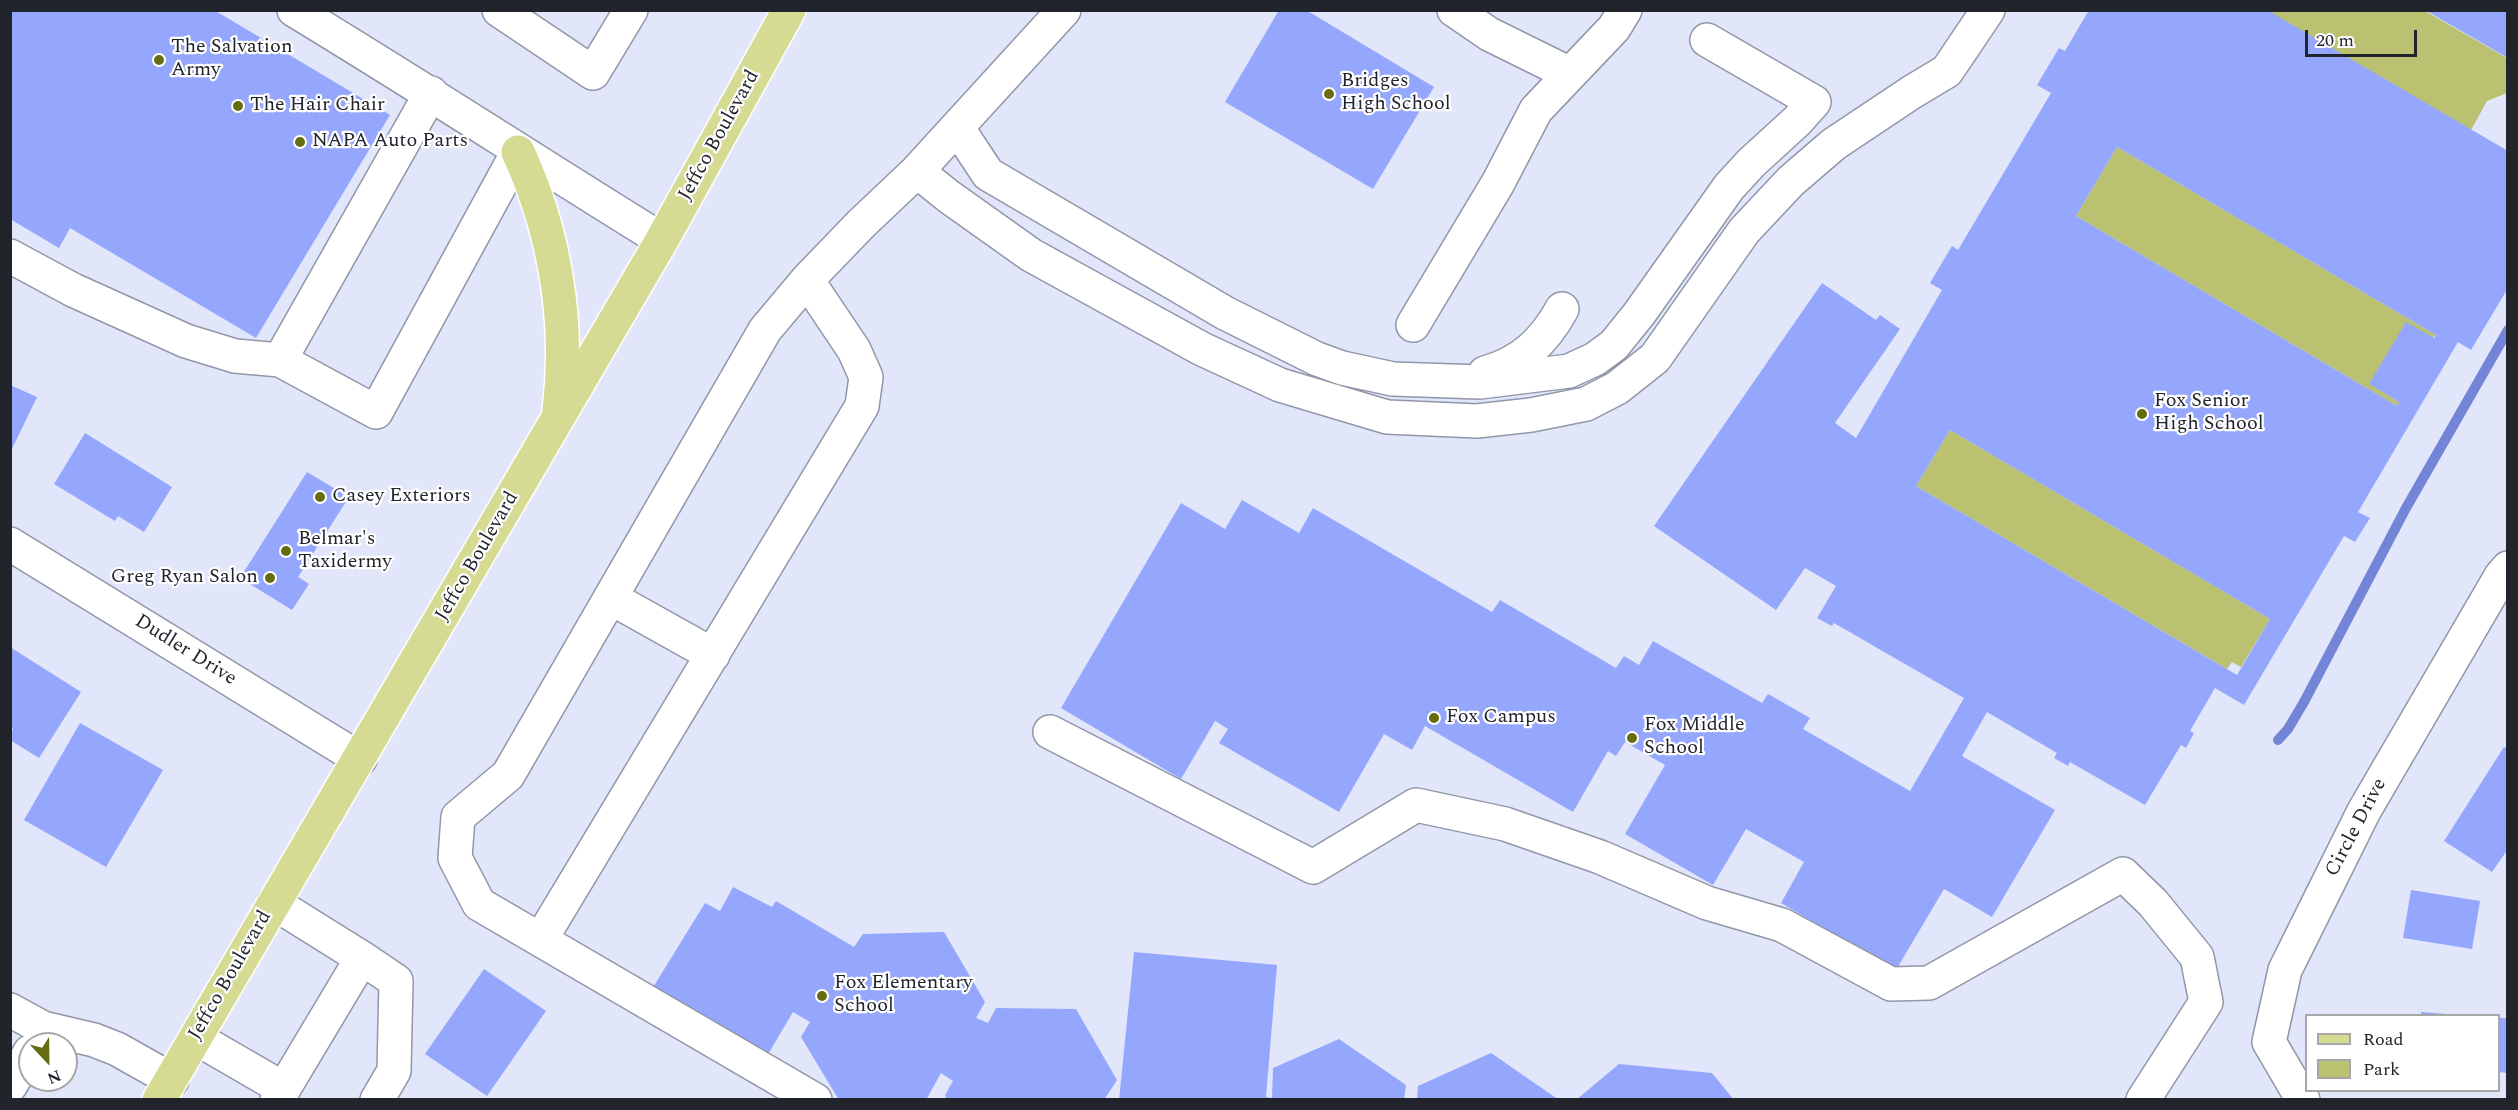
<!DOCTYPE html>
<style>
body{margin:0}
#map{position:relative;width:2518px;height:1110px;overflow:hidden;background:#e1e6fa;font-family:Spectral,serif}
canvas{display:block}
.frame{position:absolute;inset:0;border:12px solid #22242b;pointer-events:none}
.legend{position:absolute;left:2305px;top:1014px;width:195px;height:78px;box-sizing:border-box;background:#fff;border:2px solid #a7a7aa;margin:0;padding:8px 10px;list-style:none;font-size:18px;color:#22242b}
.legend li{display:flex;align-items:center;gap:12px;height:30px}
.legend b{width:30px;border:2px solid #a7a7aa}
.north{position:absolute;left:18px;top:1032px;width:60px;height:60px;box-sizing:border-box;background:#fff;border:2px solid #a7a7aa;border-radius:50%;rotate:158deg;font-size:16px;font-weight:700;line-height:24px;text-align:center;color:#22242b}
.north::after{content:'';display:block;margin:auto;width:21px;height:27px;background:#676c10;clip-path:polygon(50% 0,100% 100%,50% 72%,0 100%)}
.scale{position:absolute;left:2305px;top:30px;width:112px;height:27px;box-sizing:border-box;border:3px solid #22242b;border-top:0;padding-left:8px;font-size:18px;line-height:21px;white-space:nowrap;color:#22242b;-webkit-text-stroke:4px #fff;paint-order:stroke}
</style>
<div id="map">
<canvas width="2518" height="1110"></canvas>
<div class="frame"></div>
<ul class="legend">
<li><b style="height:8px;background:#d6db93"></b>Road</li>
<li><b style="height:16px;background:#bac171"></b>Park</li>
</ul>
<div class="north">N</div>
<div class="scale">20 m</div>
</div>
<script>
const g = document.querySelector('canvas').getContext('2d');
g.lineJoin = 'round';
function fillPath(path, color) {
  g.fillStyle = color;
  g.fill(path, 'evenodd');
}
function strokePath(path, color, width, dash) {
  g.strokeStyle = color;
  g.lineWidth = width;
  g.lineCap = dash ? 'butt' : 'round';
  g.setLineDash(dash || []);
  g.stroke(path);
}
function drawText(font, color, halo, rows, align = 'center') {
  g.font = font + ' Spectral,serif';
  g.lineWidth = 4.5;
  g.setLineDash([]);
  g.textBaseline = 'middle';
  g.strokeStyle = halo;
  g.fillStyle = color;
  for (const [text, x, y, turn = 0] of rows) {
    g.save();
    g.translate(x, y);
    g.rotate((+turn || 0) * Math.PI / 180);
    g.textAlign = isNaN(turn) ? turn : align;
    if (halo) g.strokeText(text, 0, 0);
    g.fillText(text, 0, 0);
    g.restore();
  }
}
fillPath(new Path2D(`
 M2267,11H2425L2507,58V93L2487,101L2471,130Z
 M2117,147L2436,335L2370,384L2399,402L2397,406L2076,216Z
 M1950,430L2270,619L2241,667L2232,662L2227,669L1916,486Z`), '#bac171');
strokePath(new Path2D(`
 M2278,740L2288,729L2304,702L2406,508L2508,330`), '#7484d7', 10);
fillPath(new Path2D(`
 M10,10H214L390,115L256,338L70,228L59,248L10,219Z
 M1279,10H1306L1434,87L1373,189L1225,102Z
 M2089,10H2267L2508,151V288L2471,350L2458,342L2358,512L2370,518L2355,542L2344,536L2244,705L2215,688L2190,731L2194,733L2186,748L2181,745L2145,805L2070,762L2068,766L2054,758L2057,753L1987,712L1962,756L2055,810L1992,917L1944,889L1896,970L1781,903L1804,862L1746,829L1713,885L1625,834L1665,765L1625,742L1616,756L1608,751L1573,812L1425,726L1412,750L1384,734L1339,812L1219,743L1228,729L1215,721L1181,779L1061,708L1181,503L1225,529L1242,500L1299,533L1313,508L1492,612L1500,600L1616,668L1624,656L1639,665L1653,641L1762,703L1768,694L1810,718L1803,729L1910,791L1964,698L1834,623L1832,626L1817,618L1836,586L1805,568L1776,610L1654,526L1822,283L1876,320L1880,315L1900,329L1835,423L1856,438L1942,290L1930,283L1952,246L1958,250L2051,93L2037,85L2059,48L2065,51ZM2117,147L2436,335L2434,338L2406,322L2369,384L2399,402L2397,406L2076,216ZM1950,430L2270,619L2237,675L1916,486Z
 M2425,10H2508V58Z
 M10,385L37,397L10,453Z
 M85,433L172,487L144,532L118,516L115,521L54,484Z
 M307,472L349,497L298,577L309,584L292,610L240,578Z
 M10,647L81,692L39,758L10,740L13,728L10,726Z
 M80,723L163,770L106,867L24,820Z
 M2504,747L2508,749V849L2492,872L2444,841Z
 M733,887L772,907L776,901L854,947L863,934L944,932L985,1002L976,1018L988,1023L996,1008L1076,1009L1117,1080L1104,1100H947L945,1095L953,1081L941,1073L926,1100H839L801,1037L810,1022L793,1012L767,1056L652,989L705,903L720,911Z
 M2411,890L2480,901L2472,949L2403,938Z
 M1134,952L1277,965L1266,1097L1272,1098L1273,1068L1339,1039L1406,1085L1404,1100H1119Z
 M484,969L546,1011L487,1096L425,1054Z
 M2421,1012L2446,1014V1016H2421Z
 M2498,1018H2508V1073L2498,1072Z
 M1491,1053L1559,1100H1417L1418,1086Z
 M1619,1064L1712,1073L1734,1100H1576Z`), '#95a7fd');
const minor = new Path2D(`
 M294,10C418,85 539,164 662,240
 M499,10L593,73L631,10
 M1454,10L1489,34L1570,74
 M431,93L280,360L376,412L518,152
 M957,127L988,174L1225,313L1317,359L1342,368L1393,379L1480,382L1569,371L1595,359L1614,345L1639,314L1729,187L1751,163L1797,121L1814,102L1707,40
 M917,171L948,196L1031,255L1202,349L1280,385L1387,417L1477,421L1531,415L1586,404L1617,388L1655,358L1744,231L1791,181L1834,144L1912,92L1947,71L1988,10
 M10,256L73,290L186,341L235,356L280,360
 M1413,325L1498,183L1536,110L1614,28L1625,10
 M1485,373C1521,363 1544,342 1562,309
 M10,544L360,759
 M611,598L713,655
 M1050,732L1313,867L1416,805L1505,824L1600,857L1707,903L1782,925L1891,984L1929,983L2123,874L2153,903L2197,957L2206,1002L2143,1100
 M274,903L362,958
 M541,939L862,406L866,377L854,350L807,280
 M10,1010L43,1028L94,1040L117,1049L172,1080
 M196,1038L284,1089
 M10,1086L30,1052
 M277,1100L362,958L396,981L394,1071L377,1100
 M815,1100L479,904L455,858L458,817L508,775L765,330L807,280L861,224L917,171L1064,10
 M2303,1100L2269,1042L2285,970L2364,811L2501,576L2508,568`);
const major = new Path2D(`
 M518,152C555,232 570,323 559,410
 M159,1100L662,240L789,10`);
strokePath(minor, '#9196a8', 36);
strokePath(major, '#fff', 36);
strokePath(minor, '#fff', 33);
strokePath(major, '#d6db93', 33);
for (const [x, y, r, color] of [
 [159,60,6,"#676c10"],
 [1329,94,6,"#676c10"],
 [238,106,6,"#676c10"],
 [300,142,6,"#676c10"],
 [2142,414,6,"#676c10"],
 [320,497,6,"#676c10"],
 [286,551,6,"#676c10"],
 [270,578,6,"#676c10"],
 [1434,718,6,"#676c10"],
 [1632,738,6,"#676c10"],
 [822,996,6,"#676c10"]
]) {
  const dot = new Path2D();
  dot.arc(x, y, r, 0, 2 * Math.PI);
  g.fillStyle = color;
  g.fill(dot);
  strokePath(dot, '#fff', 2);
}
drawText('20px', '#22242b', '#fff', [
 ["The Salvation",171,48],
 ["Army",171,71],
 ["Bridges",1341,82],
 ["High School",1341,105],
 ["The Hair Chair",250,106],
 ["NAPA Auto Parts",312,142],
 ["Fox Senior",2154,402],
 ["High School",2154,425],
 ["Casey Exteriors",332,497],
 ["Belmar's",298,540],
 ["Taxidermy",298,563],
 ["Greg Ryan Salon",258,578,"right"],
 ["Fox Campus",1446,718],
 ["Fox Middle",1644,726],
 ["School",1644,749],
 ["Fox Elementary",834,984],
 ["School",834,1007]
], 'left');
drawText('20px', '#22242b', '#fff', [
 ["Jeffco Boulevard",720,136,-61],
 ["Jeffco Boulevard",478,557,-60],
 ["Dudler Drive",185,651,32],
 ["Circle Drive",2357,828,-62],
 ["Jeffco Boulevard",231,976,-60]
]);
</script>
